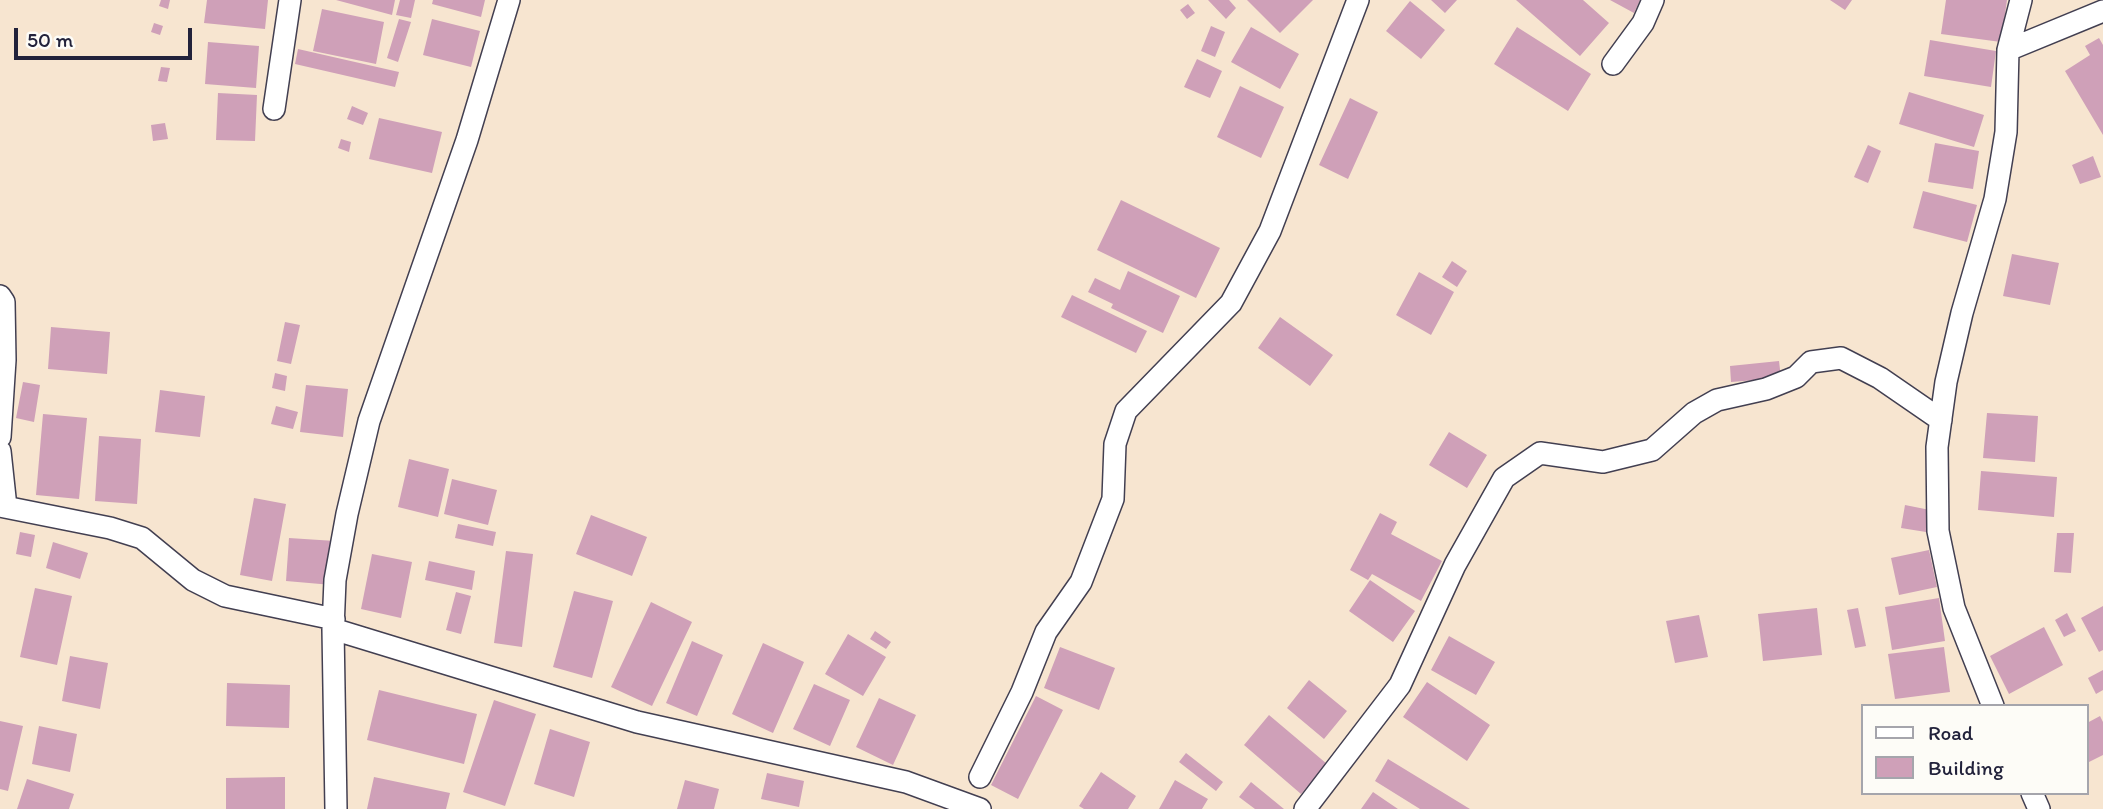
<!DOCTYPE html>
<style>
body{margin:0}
#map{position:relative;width:2103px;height:809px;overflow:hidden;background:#f7e5d0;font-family:Itim,sans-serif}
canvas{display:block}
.legend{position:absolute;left:1861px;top:704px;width:228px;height:91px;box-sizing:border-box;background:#fdfcf7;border:2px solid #a5a5ac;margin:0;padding:9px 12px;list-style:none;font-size:21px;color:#22223b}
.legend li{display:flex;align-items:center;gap:14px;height:35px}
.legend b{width:35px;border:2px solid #a5a5ac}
.scale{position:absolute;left:14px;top:28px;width:178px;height:32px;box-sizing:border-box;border:4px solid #22223b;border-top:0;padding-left:9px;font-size:21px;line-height:24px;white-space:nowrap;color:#22223b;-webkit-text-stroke:5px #fdfcf7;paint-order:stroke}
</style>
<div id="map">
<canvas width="2103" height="809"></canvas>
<ul class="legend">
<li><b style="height:9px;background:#fff"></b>Road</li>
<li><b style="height:19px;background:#cfa0b8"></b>Building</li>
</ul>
<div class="scale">50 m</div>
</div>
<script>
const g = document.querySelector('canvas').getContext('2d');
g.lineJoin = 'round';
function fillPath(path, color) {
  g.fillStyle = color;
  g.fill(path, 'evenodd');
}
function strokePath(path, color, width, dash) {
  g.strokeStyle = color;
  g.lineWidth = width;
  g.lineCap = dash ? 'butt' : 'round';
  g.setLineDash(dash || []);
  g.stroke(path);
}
fillPath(new Path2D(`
 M161,0H170L168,9L159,6Z
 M207,0H268L265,29L204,23Z
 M336,0H395L392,15Z
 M400,0H415L411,18L396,15Z
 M433,0H485L481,17L432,4Z
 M1208,0H1229L1236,8L1226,19Z
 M1247,0H1313L1280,33Z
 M1431,0H1457L1445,13Z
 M1516,0H1583L1609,23L1580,56Z
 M1610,0H1640L1634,13Z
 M1830,0H1852L1845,10Z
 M1946,0H2007L2001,42L1941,34Z
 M1410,1L1445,30L1421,59L1386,31Z
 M1188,4L1195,13L1187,19L1180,10Z
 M322,9L384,22L376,64L313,51Z
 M399,19L411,22L398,62L387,58Z
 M432,19L480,31L471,67L423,55Z
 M154,23L163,26L160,35L151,32Z
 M1211,26L1225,32L1215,57L1201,51Z
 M1251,27L1299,54L1280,89L1231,62Z
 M1517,27L1591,74L1568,111L1494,64Z
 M2099,38L2103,45V135L2065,71L2090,55L2085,46Z
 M1930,40L1996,51L1991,87L1924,76Z
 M208,42L259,46L256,88L205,84Z
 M298,49L399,72L395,87L295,64Z
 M1197,59L1222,71L1210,98L1184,87Z
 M161,67L170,68L167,82L158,81Z
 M1240,86L1284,107L1261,158L1217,137Z
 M1909,92L1984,115L1974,147L1899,124Z
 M218,93L257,95L255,141L216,140Z
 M1350,98L1378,112L1348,179L1319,165Z
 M352,106L368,113L363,125L347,119Z
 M379,118L442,132L432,173L369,159Z
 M165,123L168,139L153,141L151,125Z
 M341,139L351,142L349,152L338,148Z
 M1935,143L1979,151L1973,189L1928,182Z
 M1868,145L1881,151L1868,183L1854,177Z
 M2093,156L2101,177L2080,184L2072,165Z
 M1923,191L1977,205L1967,242L1913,228Z
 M1121,200L1220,248L1196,298L1097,250Z
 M2012,254L2059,263L2050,305L2003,296Z
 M1452,261L1467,271L1457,287L1442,277Z
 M1128,271L1180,296L1163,333L1111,308L1113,304L1088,292L1095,278L1120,290Z
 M1419,272L1454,292L1431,335L1396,315Z
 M1072,295L1147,331L1136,353L1061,317Z
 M1280,317L1333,355L1310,386L1258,348Z
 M285,322L300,325L291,364L277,361Z
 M51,327L110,332L107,374L48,369Z
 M1779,361L1781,378L1731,382L1730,366Z
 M275,373L287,376L285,391L272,388Z
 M23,382L40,385L34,422L16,418Z
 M306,385L348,389L343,437L300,432Z
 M160,390L205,396L200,437L155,432Z
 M276,406L298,412L293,429L271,424Z
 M1987,413L2038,416L2035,462L1983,458Z
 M43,414L87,418L79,499L36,495Z
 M1449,432L1487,455L1467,488L1429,465Z
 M99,436L141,439L137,504L95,501Z
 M409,459L449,469L438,517L398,507Z
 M1981,471L2057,477L2054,517L1978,510Z
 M452,479L497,490L488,525L444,514Z
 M254,498L286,504L272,581L240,575Z
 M1905,505L1930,510L1926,532L1901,528Z
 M1380,513L1397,522L1391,534L1442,561L1421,601L1372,574L1368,580L1350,570Z
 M591,515L647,537L632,576L576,554Z
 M458,524L496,532L493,546L455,538Z
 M20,532L35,535L31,557L16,554Z
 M2057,533H2074L2071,573L2054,572Z
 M289,538L335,541L332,585L286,581Z
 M53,542L88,553L80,579L46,568Z
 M1929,550L1937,587L1899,595L1891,558Z
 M506,551L533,554L522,647L494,643Z
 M372,554L412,562L401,618L361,609Z
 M429,561L475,571L472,590L425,580Z
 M1370,580L1415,611L1393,642L1349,611Z
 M35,588L72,596L57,665L20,657Z
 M574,591L613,601L592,678L553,667Z
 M456,592L471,596L461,634L446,630Z
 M1939,598L1945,641L1892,650L1885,607Z
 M651,602L692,622L652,706L611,687Z
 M2103,606V650L2099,652L2081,618Z
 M1817,608L1822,655L1763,661L1758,614Z
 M1858,608L1866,646L1855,648L1847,610Z
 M2067,613L2076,631L2064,637L2055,620Z
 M1699,615L1708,657L1675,663L1666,621Z
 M2044,627L2063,665L2009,694L1990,656Z
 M875,631L891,642L886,649L870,639Z
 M848,634L886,657L863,696L825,674Z
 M1449,636L1495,662L1476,695L1431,670Z
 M692,641L723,655L697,716L666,703Z
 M763,643L804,662L773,733L732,714Z
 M1060,647L1115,668L1099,710L1044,688Z
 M1944,647L1950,692L1895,699L1888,654Z
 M70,656L108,663L100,709L62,701Z
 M2103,670V690L2096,694L2088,678Z
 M1309,680L1347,711L1324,739L1287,708Z
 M1427,682L1490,725L1467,761L1403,717Z
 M227,683L290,685L289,728L226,726Z
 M814,684L850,700L830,746L793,729Z
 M379,690L477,714L464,764L367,740Z
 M1036,696L1063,710L1018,799L991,785Z
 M879,698L916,715L893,765L856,747Z
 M494,700L536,714L505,806L463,792Z
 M1269,715L1327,764L1301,794L1244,745Z
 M2100,716L2103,722V755L2087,763V723Z
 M0,721L23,726L8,791L0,789Z
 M39,726L77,734L70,772L32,764Z
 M550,729L590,742L574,797L534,784Z
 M1186,753L1223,782L1216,791L1179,762Z
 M1388,759L1470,809H1420L1375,781Z
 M1101,772L1136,796L1128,809H1084L1079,806Z
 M767,773L804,781L799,807L761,799Z
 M285,777V809H226V778Z
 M374,777L450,793L446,809H367Z
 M27,779L74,794L69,809H17Z
 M685,780L719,789L714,809H677Z
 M1175,780L1208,799L1202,809H1159Z
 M1251,782L1284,809H1255L1239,797Z
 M1373,792L1398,809H1361Z`), '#cfa0b8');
const street = new Path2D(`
 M2008,50L2103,11
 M1613,64L1643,23L1653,0
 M274,109L290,0
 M0,296L4,302L5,360L0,437
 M0,451L6,507
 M0,506L110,528L142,538L193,580L225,596L334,619
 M333,629L637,722L906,782L980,809
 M1993,706L1954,608L1938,531L1937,447L1946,382L1962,313L1995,199L2006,132L2008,50L2021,0
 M980,777L1022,692L1046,632L1081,582L1113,499L1115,444L1126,411L1231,303L1270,231L1358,0
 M2032,793L2039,809
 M336,809L333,629L335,580L347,514L369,421L467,140L509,0
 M1305,809L1400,685L1455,565L1504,478L1540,453L1603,462L1652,450L1694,413L1717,400L1766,389L1796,377L1811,362L1841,358L1880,378L1941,420`);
strokePath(street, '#423f51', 24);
strokePath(street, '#fff', 21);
</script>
